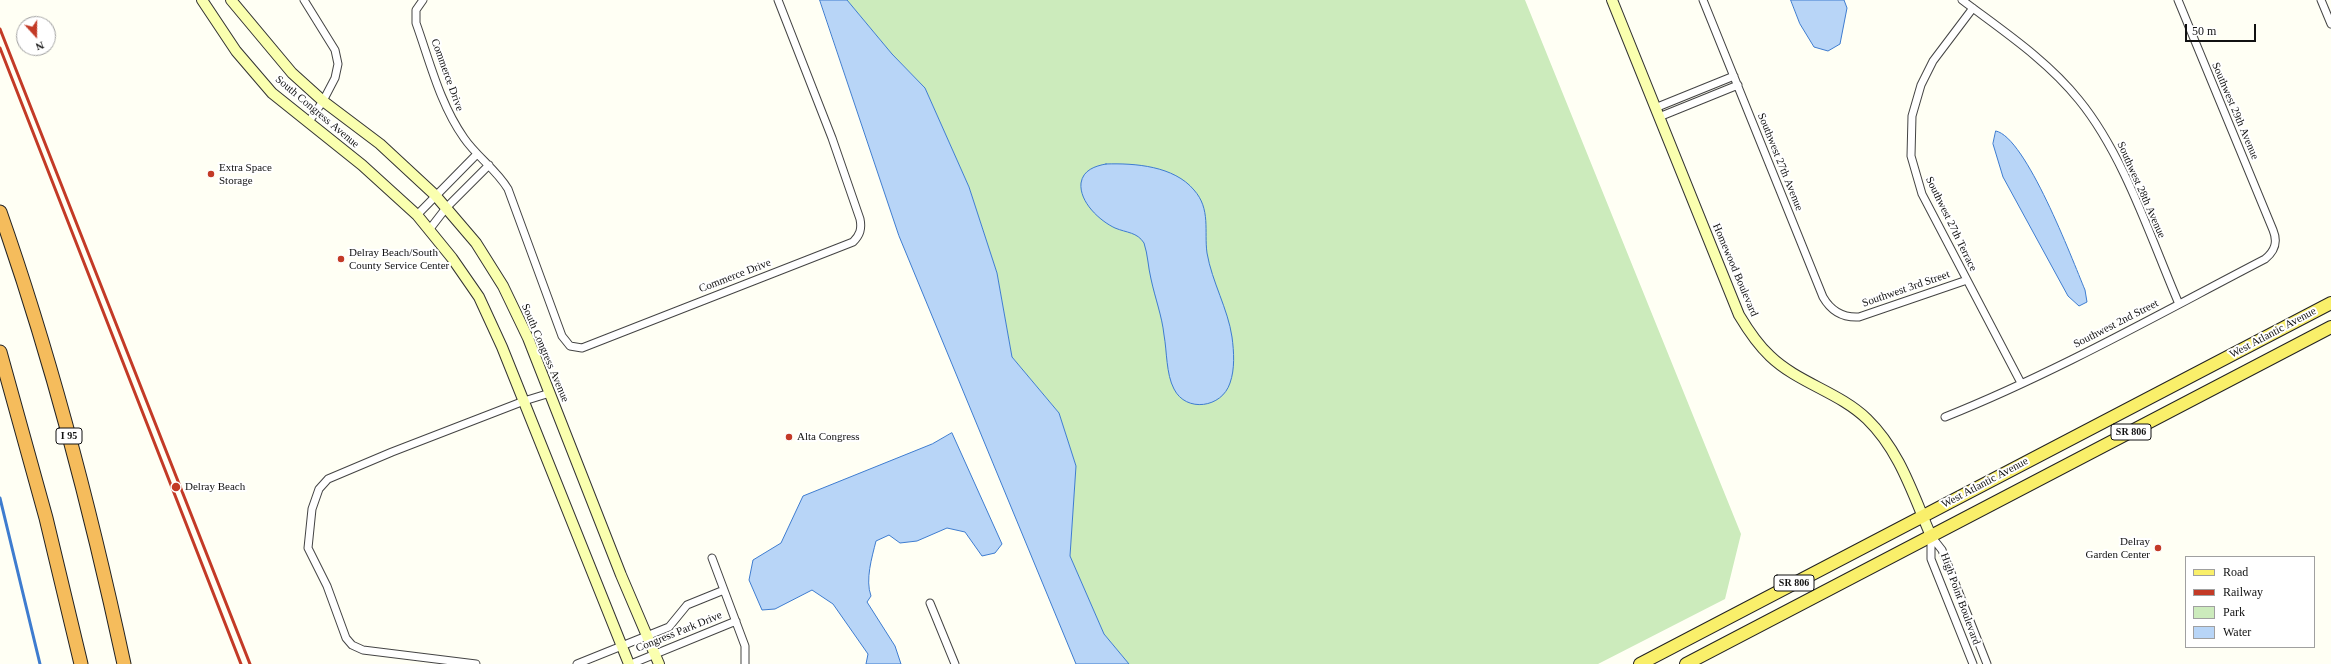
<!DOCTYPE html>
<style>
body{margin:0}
#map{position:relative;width:2331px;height:664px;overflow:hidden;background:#fffff4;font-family:"Times New Roman",serif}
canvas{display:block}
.legend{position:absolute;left:2185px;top:556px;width:130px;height:92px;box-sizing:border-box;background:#fff;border:1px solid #a0a0a0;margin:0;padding:5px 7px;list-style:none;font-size:12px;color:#111}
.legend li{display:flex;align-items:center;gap:8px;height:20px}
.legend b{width:20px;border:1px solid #a0a0a0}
.north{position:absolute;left:16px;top:16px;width:40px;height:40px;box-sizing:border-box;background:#fff;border:1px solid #a0a0a0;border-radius:50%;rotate:159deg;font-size:11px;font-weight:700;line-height:16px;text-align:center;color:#111}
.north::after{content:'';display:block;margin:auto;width:14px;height:18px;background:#c33a26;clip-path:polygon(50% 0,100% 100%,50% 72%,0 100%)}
.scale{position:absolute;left:2185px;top:24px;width:71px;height:18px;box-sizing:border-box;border:2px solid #111;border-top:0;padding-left:5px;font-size:12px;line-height:14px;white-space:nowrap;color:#111;-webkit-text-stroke:3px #fff;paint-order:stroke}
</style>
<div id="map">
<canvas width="2331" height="664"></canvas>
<ul class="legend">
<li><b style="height:5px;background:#f9ef6a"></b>Road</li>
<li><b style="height:5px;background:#c33a26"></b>Railway</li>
<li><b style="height:11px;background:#ccebbc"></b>Park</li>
<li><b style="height:11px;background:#b8d5f7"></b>Water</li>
</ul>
<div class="north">N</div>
<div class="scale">50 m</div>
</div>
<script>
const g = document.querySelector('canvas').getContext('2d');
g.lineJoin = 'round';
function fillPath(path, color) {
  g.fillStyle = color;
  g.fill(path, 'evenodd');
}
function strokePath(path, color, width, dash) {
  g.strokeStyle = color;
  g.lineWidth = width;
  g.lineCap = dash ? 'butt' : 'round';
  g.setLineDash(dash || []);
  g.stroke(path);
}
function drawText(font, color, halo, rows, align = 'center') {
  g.font = font + ' "Times New Roman",serif';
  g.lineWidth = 4;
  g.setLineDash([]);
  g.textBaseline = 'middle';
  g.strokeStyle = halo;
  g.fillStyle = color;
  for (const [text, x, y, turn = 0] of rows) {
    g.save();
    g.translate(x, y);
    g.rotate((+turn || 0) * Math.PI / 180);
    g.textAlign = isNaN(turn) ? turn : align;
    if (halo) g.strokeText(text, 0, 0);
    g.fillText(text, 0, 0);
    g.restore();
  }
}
fillPath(new Path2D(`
 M847,0H1525L1741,534L1725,599L1598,664H1129L1104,634L1070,556L1076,466L1059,413L1012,357L997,273L969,187L925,88L892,54Z`), '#ccebbc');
const water = new Path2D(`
 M820,0H847L892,54L925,88L969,187L997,273L1012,357L1059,413L1076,466L1070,556L1104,634L1129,664H1076L899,236Z
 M1791,0H1844L1847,8L1840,44L1828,51L1814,47L1800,24Z
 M1996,131C2026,137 2072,259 2085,290L2087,302L2079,306L2068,296L2003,177L1993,144Z
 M1106,164C1135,163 1174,166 1194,190C1211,209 1204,231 1207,253C1212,282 1228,309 1232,337C1234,352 1235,369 1230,383C1222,408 1186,413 1174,389C1166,374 1167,351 1164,335C1162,316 1155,298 1151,279C1148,267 1148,255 1144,243C1137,232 1127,233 1115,228C1100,221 1079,202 1081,183C1083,170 1095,166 1106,164Z
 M952,433L1002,544L995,553L982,556L965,532L947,528L917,541L900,543L889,535L876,541C872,557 865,580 871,596L867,602L895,646L901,664H866L868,654L833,604L812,590L775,609L762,610L749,580L753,560L781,543L803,496L932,444Z`);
fillPath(water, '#b8d5f7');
strokePath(water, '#3e7ccf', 1);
strokePath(new Path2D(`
 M0,498L40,664`), '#3e7ccf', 3);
const street = new Path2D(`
 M304,0L335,50L338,64L335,78L323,101L308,123
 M423,0L416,10V23C430,62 440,104 464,138C477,157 496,169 508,189L562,336L570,346L582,348L853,242C860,235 862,229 860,219L832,138L778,0
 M1703,0L1823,297C1831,311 1842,318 1859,317L1967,280
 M1962,0C2003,31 2047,60 2079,100C2124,155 2151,239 2179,304
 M2321,0L2331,24
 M1973,8L1933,61L1921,85L1912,116L1911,156L1922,194L2021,383
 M1655,108L1734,76
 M1659,117L1738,85
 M417,215L477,154
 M429,230L446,208L489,165
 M1945,417C2055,373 2159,314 2265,259C2275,251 2278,242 2273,230L2178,0
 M1931,536L1942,550L1987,664
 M1931,536V559L1973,664
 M712,558L745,646V664
 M930,603L955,664
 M476,664L363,650L352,645L346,638L327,586L308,548L312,509L319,489L328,479L392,452L524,401L550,393
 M577,664L669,627L687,605L724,590
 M631,664L736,621`);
const secondary = new Path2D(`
 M202,0L236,51L272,93L362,165L417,215L452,258L479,297L502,347L629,664
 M231,0L292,73L323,101L380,144L435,195L476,243L503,286L528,338L621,575L659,664
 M1612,0L1739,315C1748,330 1757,344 1770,356C1798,383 1839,392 1867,419C1900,451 1913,495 1931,536`);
const primary = new Path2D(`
 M1640,664L2331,303
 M1686,664L2331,327`);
const highway = new Path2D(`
 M0,212C52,360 91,511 124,664
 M0,352L46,518L81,664`);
strokePath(street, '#444', 9);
strokePath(secondary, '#333', 12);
strokePath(primary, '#222', 14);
strokePath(highway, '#222', 15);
strokePath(street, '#fff', 7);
strokePath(secondary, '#faffaf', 10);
strokePath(primary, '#f9ef6a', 12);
strokePath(highway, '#f5bc5c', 13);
strokePath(new Path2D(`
 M0,29L250,664
 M0,48L241,664`), '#c33a26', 3);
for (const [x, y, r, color] of [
 [211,174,4,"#c33a26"],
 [341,259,4,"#c33a26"],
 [789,437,4,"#c33a26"],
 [176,487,5,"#c33a26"],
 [2158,548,4,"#c33a26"]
]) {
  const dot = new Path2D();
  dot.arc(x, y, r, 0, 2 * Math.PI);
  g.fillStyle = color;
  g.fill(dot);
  strokePath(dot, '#fff', 1.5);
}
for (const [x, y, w] of [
 [2131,432,40],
 [69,436,26],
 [1794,583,40]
]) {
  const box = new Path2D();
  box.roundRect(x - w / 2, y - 8, w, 16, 3);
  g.fillStyle = '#fff';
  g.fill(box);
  strokePath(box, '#111', 1);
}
drawText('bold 10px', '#111', null, [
 ["SR 806",2131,432],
 ["I 95",69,436],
 ["SR 806",1794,583]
]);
drawText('11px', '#111', '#fff', [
 ["Commerce Drive",447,75,70],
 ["Southwest 29th Avenue",2235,111,67],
 ["South Congress Avenue",317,112,40],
 ["Southwest 27th Avenue",1780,162,68],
 ["Southwest 28th Avenue",2141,190,66],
 ["Southwest 27th Terrace",1951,224,64],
 ["Homewood Boulevard",1735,270,67],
 ["Commerce Drive",735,276,-21],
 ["Southwest 3rd Street",1906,289,-19],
 ["Southwest 2nd Street",2116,324,-27],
 ["West Atlantic Avenue",2273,333,-28],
 ["South Congress Avenue",545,353,67],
 ["West Atlantic Avenue",1985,483,-28],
 ["High Point Boulevard",1960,599,70],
 ["Congress Park Drive",679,632,-22]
]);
drawText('11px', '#111', '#fff', [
 ["Extra Space",219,168],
 ["Storage",219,181],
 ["Delray Beach/South",349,253],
 ["County Service Center",349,266],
 ["Alta Congress",797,437],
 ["Delray Beach",185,487],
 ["Delray",2150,542,"right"],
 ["Garden Center",2150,555,"right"]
], 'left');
</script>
